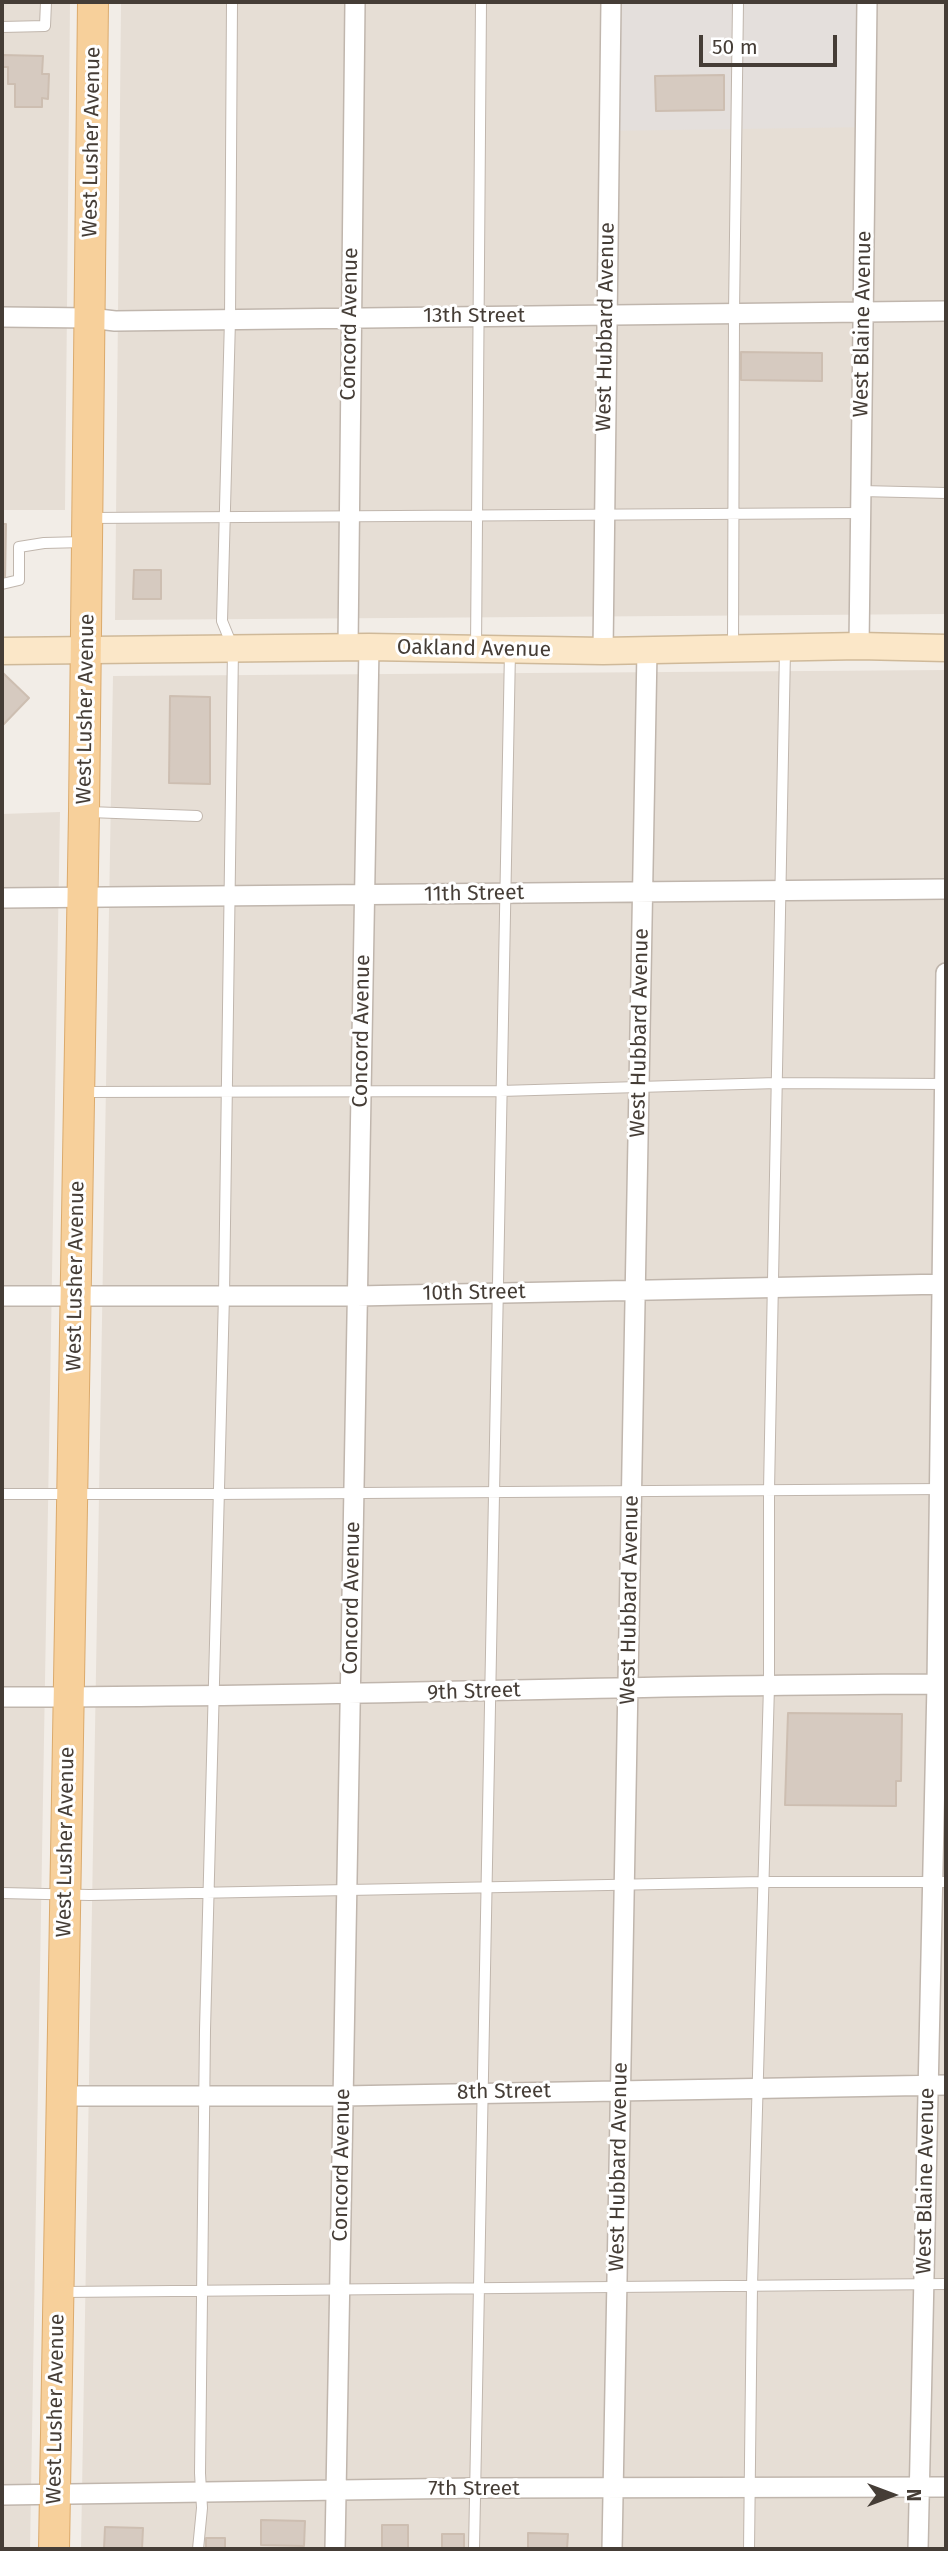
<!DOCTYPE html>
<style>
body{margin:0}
#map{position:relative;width:948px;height:2551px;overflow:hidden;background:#f2ede7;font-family:"Fira Sans",sans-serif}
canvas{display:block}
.frame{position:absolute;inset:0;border:4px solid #453d36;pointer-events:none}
.north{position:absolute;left:857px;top:2460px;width:70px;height:70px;-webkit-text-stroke:5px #fff;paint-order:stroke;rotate:90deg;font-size:19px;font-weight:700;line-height:28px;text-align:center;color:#453d36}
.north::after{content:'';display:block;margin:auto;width:24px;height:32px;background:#453d36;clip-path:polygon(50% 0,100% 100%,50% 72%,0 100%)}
.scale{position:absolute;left:699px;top:35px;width:138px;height:32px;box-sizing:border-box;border:4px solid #453d36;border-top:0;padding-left:9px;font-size:21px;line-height:24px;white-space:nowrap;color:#453d36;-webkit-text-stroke:5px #fff;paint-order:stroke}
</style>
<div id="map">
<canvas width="948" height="2551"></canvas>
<div class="frame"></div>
<div class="north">N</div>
<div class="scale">50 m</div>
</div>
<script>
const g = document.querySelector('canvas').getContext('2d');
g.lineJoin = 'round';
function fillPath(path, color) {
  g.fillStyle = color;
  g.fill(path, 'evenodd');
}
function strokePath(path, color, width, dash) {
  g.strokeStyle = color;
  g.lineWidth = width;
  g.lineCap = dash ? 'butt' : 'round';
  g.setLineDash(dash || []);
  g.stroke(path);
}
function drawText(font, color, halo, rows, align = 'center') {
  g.font = font + ' "Fira Sans",sans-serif';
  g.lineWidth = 6;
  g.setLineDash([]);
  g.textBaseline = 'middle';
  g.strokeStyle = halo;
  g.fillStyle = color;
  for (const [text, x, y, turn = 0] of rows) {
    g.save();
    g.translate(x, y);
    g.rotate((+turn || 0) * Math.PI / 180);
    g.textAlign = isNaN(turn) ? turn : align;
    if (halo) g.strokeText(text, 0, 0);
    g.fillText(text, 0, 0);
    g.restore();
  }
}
fillPath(new Path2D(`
 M2,2H70L65,510H2Z
 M121,2H601L600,130L876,2H946V614L115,620Z
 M946,670V2549H81L113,676Z
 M60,812L30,2549H2V814Z`), '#e6ded5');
fillPath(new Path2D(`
 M601,2H876L875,127L600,131Z`), '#e4dfdc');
const building = new Path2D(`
 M3,55L43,56L42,74H49L48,99L42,98V107H15V84H8V67H3Z
 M724,75V110L656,111L655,76Z
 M741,352L822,353V381L741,380Z
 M2,524H6L5,580H2Z
 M134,570H161V599H133Z
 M3,673L29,698L2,726V675Z
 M170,696L210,697V784L169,783Z
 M788,1713L902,1714L901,1781H896V1806L785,1805Z
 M261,2520L305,2521L304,2546L261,2545Z
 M382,2525H408V2549H382Z
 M105,2527L143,2528L142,2549H104Z
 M528,2533L568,2534L567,2549H528Z
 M442,2534H464V2549H442Z
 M206,2538H225V2549H206Z`);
fillPath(building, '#d6cac0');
strokePath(building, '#cdbeb1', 2);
const lane = new Path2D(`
 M2,27L45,26L46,2
 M861,491L946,493
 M89,518L861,513
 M2,584L19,580V547L44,543L84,542
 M476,649L481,2
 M733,649L734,313L738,2
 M89,812L197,816
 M82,1092L500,1091L777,1083L946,1084
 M2,1494H217L943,1489
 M2,1893L89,1895L763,1882H946
 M62,2292L946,2284
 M198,2549L202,2508L200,2473L205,2030L224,1295L233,648L222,621L230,319L232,2
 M474,2549L510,650
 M749,2549L752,2286L769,1686V1490L785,650`);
const street = new Path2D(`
 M2,317L90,318L115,321L946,311
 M859,646L867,2
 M348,647L355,2
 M603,651L611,2
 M2,898L946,889
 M2,1296H357L946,1284
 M2,1697C317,1698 631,1684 946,1684
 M61,2096H343L946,2085
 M2,2495L476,2488L946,2487
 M335,2549L369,647
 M612,2549L647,651
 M918,2549L937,1684L946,973`);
const secondary = new Path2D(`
 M2,651L369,647L603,651L859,646L946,648`);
const primary = new Path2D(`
 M54,2549L84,811L93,2`);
strokePath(lane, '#c0b6ad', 12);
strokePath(street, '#c0b6ad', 22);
strokePath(secondary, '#cfb999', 29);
strokePath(primary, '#dbaa6c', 32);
strokePath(lane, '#fff', 10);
strokePath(street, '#fff', 19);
strokePath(secondary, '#fbe7c8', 26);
strokePath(primary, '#f7d09b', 30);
drawText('21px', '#453d36', '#fff', [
 ["West Lusher Avenue",92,142,-89],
 ["13th Street",474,316],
 ["Concord Avenue",350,324,-89],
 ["West Blaine Avenue",863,324,-89],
 ["West Hubbard Avenue",606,327,-89],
 ["Oakland Avenue",474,649,1],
 ["West Lusher Avenue",86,709,-89],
 ["11th Street",474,894,-1],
 ["Concord Avenue",362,1031,-89],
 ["West Hubbard Avenue",640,1033,-89],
 ["West Lusher Avenue",76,1276,-89],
 ["10th Street",474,1293,-1],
 ["Concord Avenue",352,1598,-89],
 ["West Hubbard Avenue",630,1600,-89],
 ["9th Street",474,1692,-2],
 ["West Lusher Avenue",66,1842,-89],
 ["8th Street",504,2092,-1],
 ["Concord Avenue",342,2165,-89],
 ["West Hubbard Avenue",619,2167,-89],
 ["West Blaine Avenue",926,2181,-89],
 ["West Lusher Avenue",56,2409,-89],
 ["7th Street",474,2489]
]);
</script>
